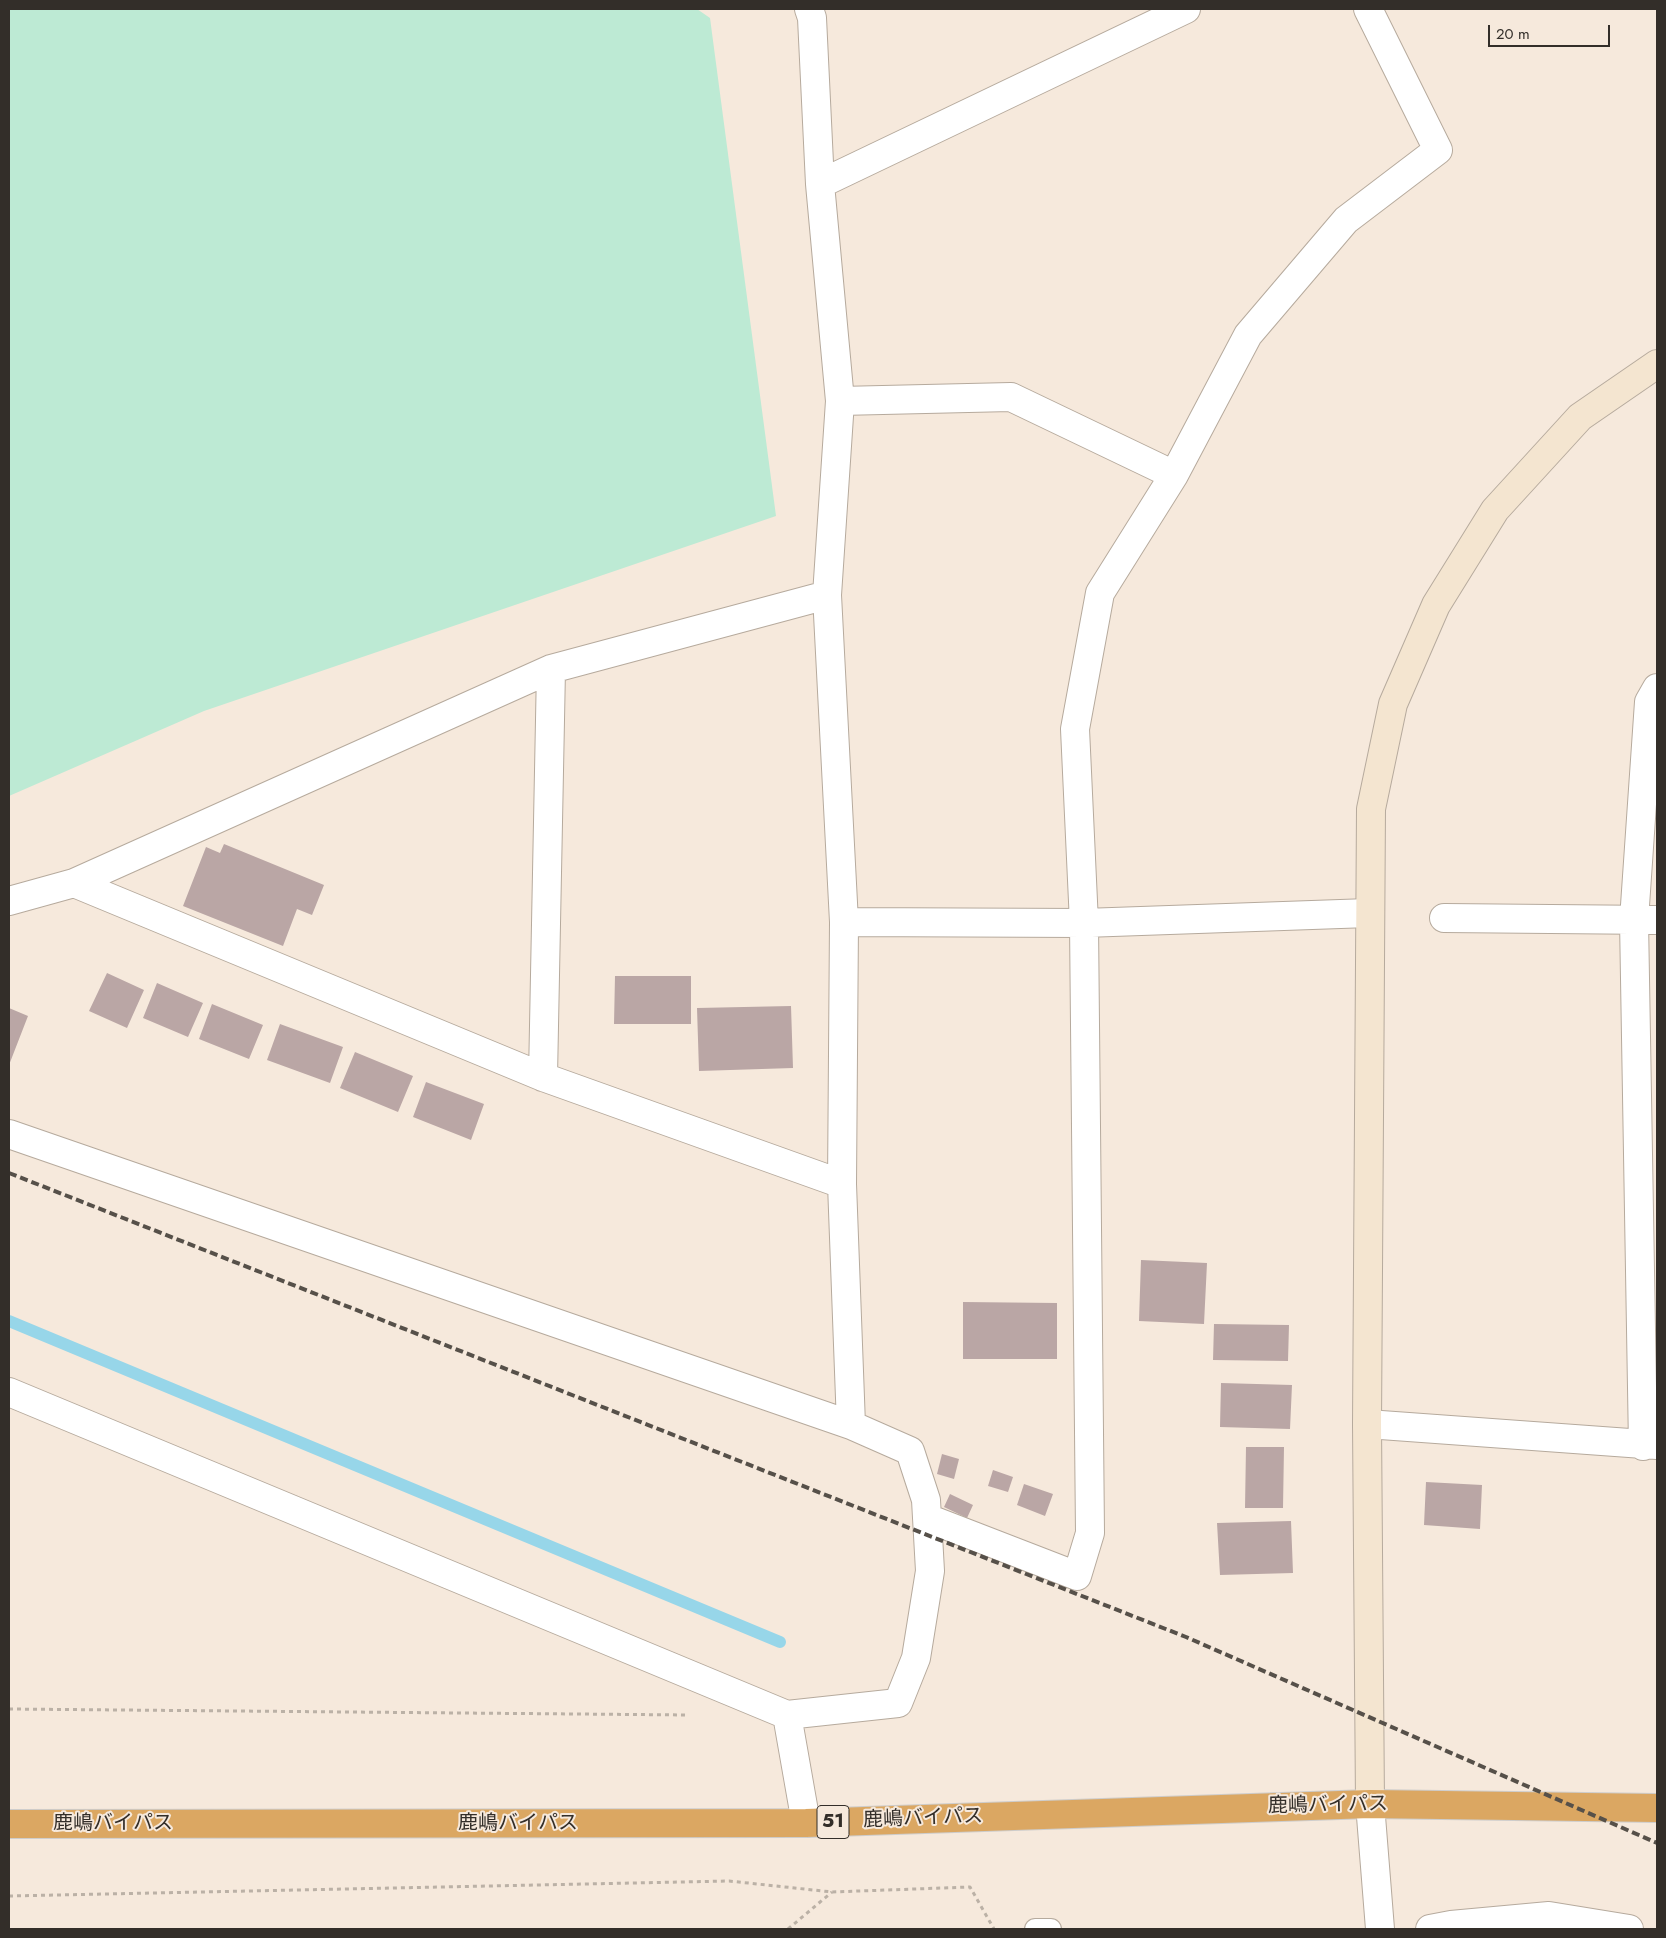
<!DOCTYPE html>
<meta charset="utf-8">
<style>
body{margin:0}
#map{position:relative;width:1666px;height:1938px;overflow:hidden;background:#f6e9dc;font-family:Jost,sans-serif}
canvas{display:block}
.frame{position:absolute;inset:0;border:10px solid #332e29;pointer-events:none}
.scale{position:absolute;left:1488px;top:25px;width:122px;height:22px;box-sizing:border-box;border:2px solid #332e29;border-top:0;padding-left:6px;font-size:15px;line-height:18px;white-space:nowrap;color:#332e29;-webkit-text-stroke:4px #f6e9dc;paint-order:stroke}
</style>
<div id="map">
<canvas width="1666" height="1938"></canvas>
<div class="frame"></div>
<div class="scale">20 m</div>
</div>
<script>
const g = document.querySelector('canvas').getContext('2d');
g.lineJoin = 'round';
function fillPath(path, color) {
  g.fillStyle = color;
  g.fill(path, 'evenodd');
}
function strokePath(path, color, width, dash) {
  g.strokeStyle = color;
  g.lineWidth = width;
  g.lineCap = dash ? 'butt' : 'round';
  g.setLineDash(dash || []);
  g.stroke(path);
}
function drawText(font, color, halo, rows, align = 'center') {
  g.font = font + ' Jost,"Noto Sans JP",sans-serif';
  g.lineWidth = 4;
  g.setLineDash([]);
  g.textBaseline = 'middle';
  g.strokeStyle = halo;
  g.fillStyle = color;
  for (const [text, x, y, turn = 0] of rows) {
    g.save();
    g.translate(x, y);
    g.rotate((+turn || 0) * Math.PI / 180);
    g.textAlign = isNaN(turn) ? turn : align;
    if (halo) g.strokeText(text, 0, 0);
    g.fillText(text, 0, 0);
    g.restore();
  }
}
fillPath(new Path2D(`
 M9,9H697L710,18L776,516L204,711L9,796Z`), '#bdead4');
strokePath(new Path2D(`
 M9,1321L780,1642`), '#97d6e9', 12);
fillPath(new Path2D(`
 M224,844L324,885L312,915L297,909L283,946L183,906L206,847L220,853Z
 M107,973L144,990L127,1028L89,1011Z
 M615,976H691V1024H614Z
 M157,983L203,1003L188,1037L143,1018Z
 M212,1004L263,1025L249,1059L199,1039Z
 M791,1006L793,1068L699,1071L697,1008Z
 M9,1008L28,1016L9,1065Z
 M280,1024L343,1047L330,1083L267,1060Z
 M355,1052L413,1076L398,1112L340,1088Z
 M426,1082L484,1104L471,1140L413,1117Z
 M1141,1260L1207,1263L1204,1324L1139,1321Z
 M963,1302L1057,1303V1359H963Z
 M1214,1324L1289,1325L1288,1361L1213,1360Z
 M1221,1383L1292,1385L1290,1429L1220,1427Z
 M1246,1447H1284L1283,1508H1245Z
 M942,1454L959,1459L954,1479L937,1474Z
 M993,1470L1013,1477L1008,1492L988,1486Z
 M1426,1482L1482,1485L1480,1529L1424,1525Z
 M1024,1484L1053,1494L1045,1516L1017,1505Z
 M950,1494L973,1505L967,1518L944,1507Z
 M1291,1521L1293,1573L1220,1575L1217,1523Z`), '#baa6a5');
const lane = new Path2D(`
 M1035,1929H1051`);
const street = new Path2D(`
 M809,9L812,18L820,184L840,401L827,595L844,922L842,1184L851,1425
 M820,184L1186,9
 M840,401L1011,397L1174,475
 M74,883L543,1077L842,1184
 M9,901L74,883L551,669L827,595
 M1444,918L1657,920
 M844,922L1084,923L1369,913
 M543,1077L551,669
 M9,1134L851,1425L910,1451L926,1500L930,1571L916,1658L898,1703L787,1715
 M9,1392L787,1715L806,1823
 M1367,1424L1657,1445
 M1643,1446L1634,920L1649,702L1657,688
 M927,1518L1077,1576L1090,1533L1084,923L1075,729L1100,593L1174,475L1248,335L1346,220L1438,150L1368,9
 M1370,1804L1380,1929
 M1430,1929L1451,1925L1549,1916L1629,1929`);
const secondary = new Path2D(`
 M1370,1804L1367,1424L1371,809L1393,704L1436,605L1495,510L1580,417L1657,364`);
const highway = new Path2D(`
 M9,1824L806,1823L1370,1804L1657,1808`);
strokePath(lane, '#b6aa9d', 22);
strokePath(street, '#b6aa9d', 30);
strokePath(secondary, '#b6aa9d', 30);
strokePath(highway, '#cecdcc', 30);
strokePath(new Path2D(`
 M9,1709L689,1715
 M9,1896L729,1881L832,1892L970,1887L994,1929
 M788,1929L832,1892`), '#bbb1a6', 3, [4, 4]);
strokePath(lane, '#fff', 20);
strokePath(street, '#fff', 28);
strokePath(secondary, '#f4e5d0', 28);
strokePath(highway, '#dba762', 28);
strokePath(new Path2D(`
 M9,1173L1186,1637L1657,1843`), '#565049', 4, [8, 4]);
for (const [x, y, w] of [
 [833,1822,32]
]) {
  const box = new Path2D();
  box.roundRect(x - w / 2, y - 16.5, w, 33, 4);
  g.fillStyle = '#f6e9dc';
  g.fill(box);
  strokePath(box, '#332e29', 1);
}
drawText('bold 19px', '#332e29', null, [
 ["51",833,1822]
]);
drawText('20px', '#332e29', '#f6e9dc', [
 ["鹿嶋バイパス",1328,1806,-1],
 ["鹿嶋バイパス",923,1819,-2],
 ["鹿嶋バイパス",113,1824],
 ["鹿嶋バイパス",518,1824]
]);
</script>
